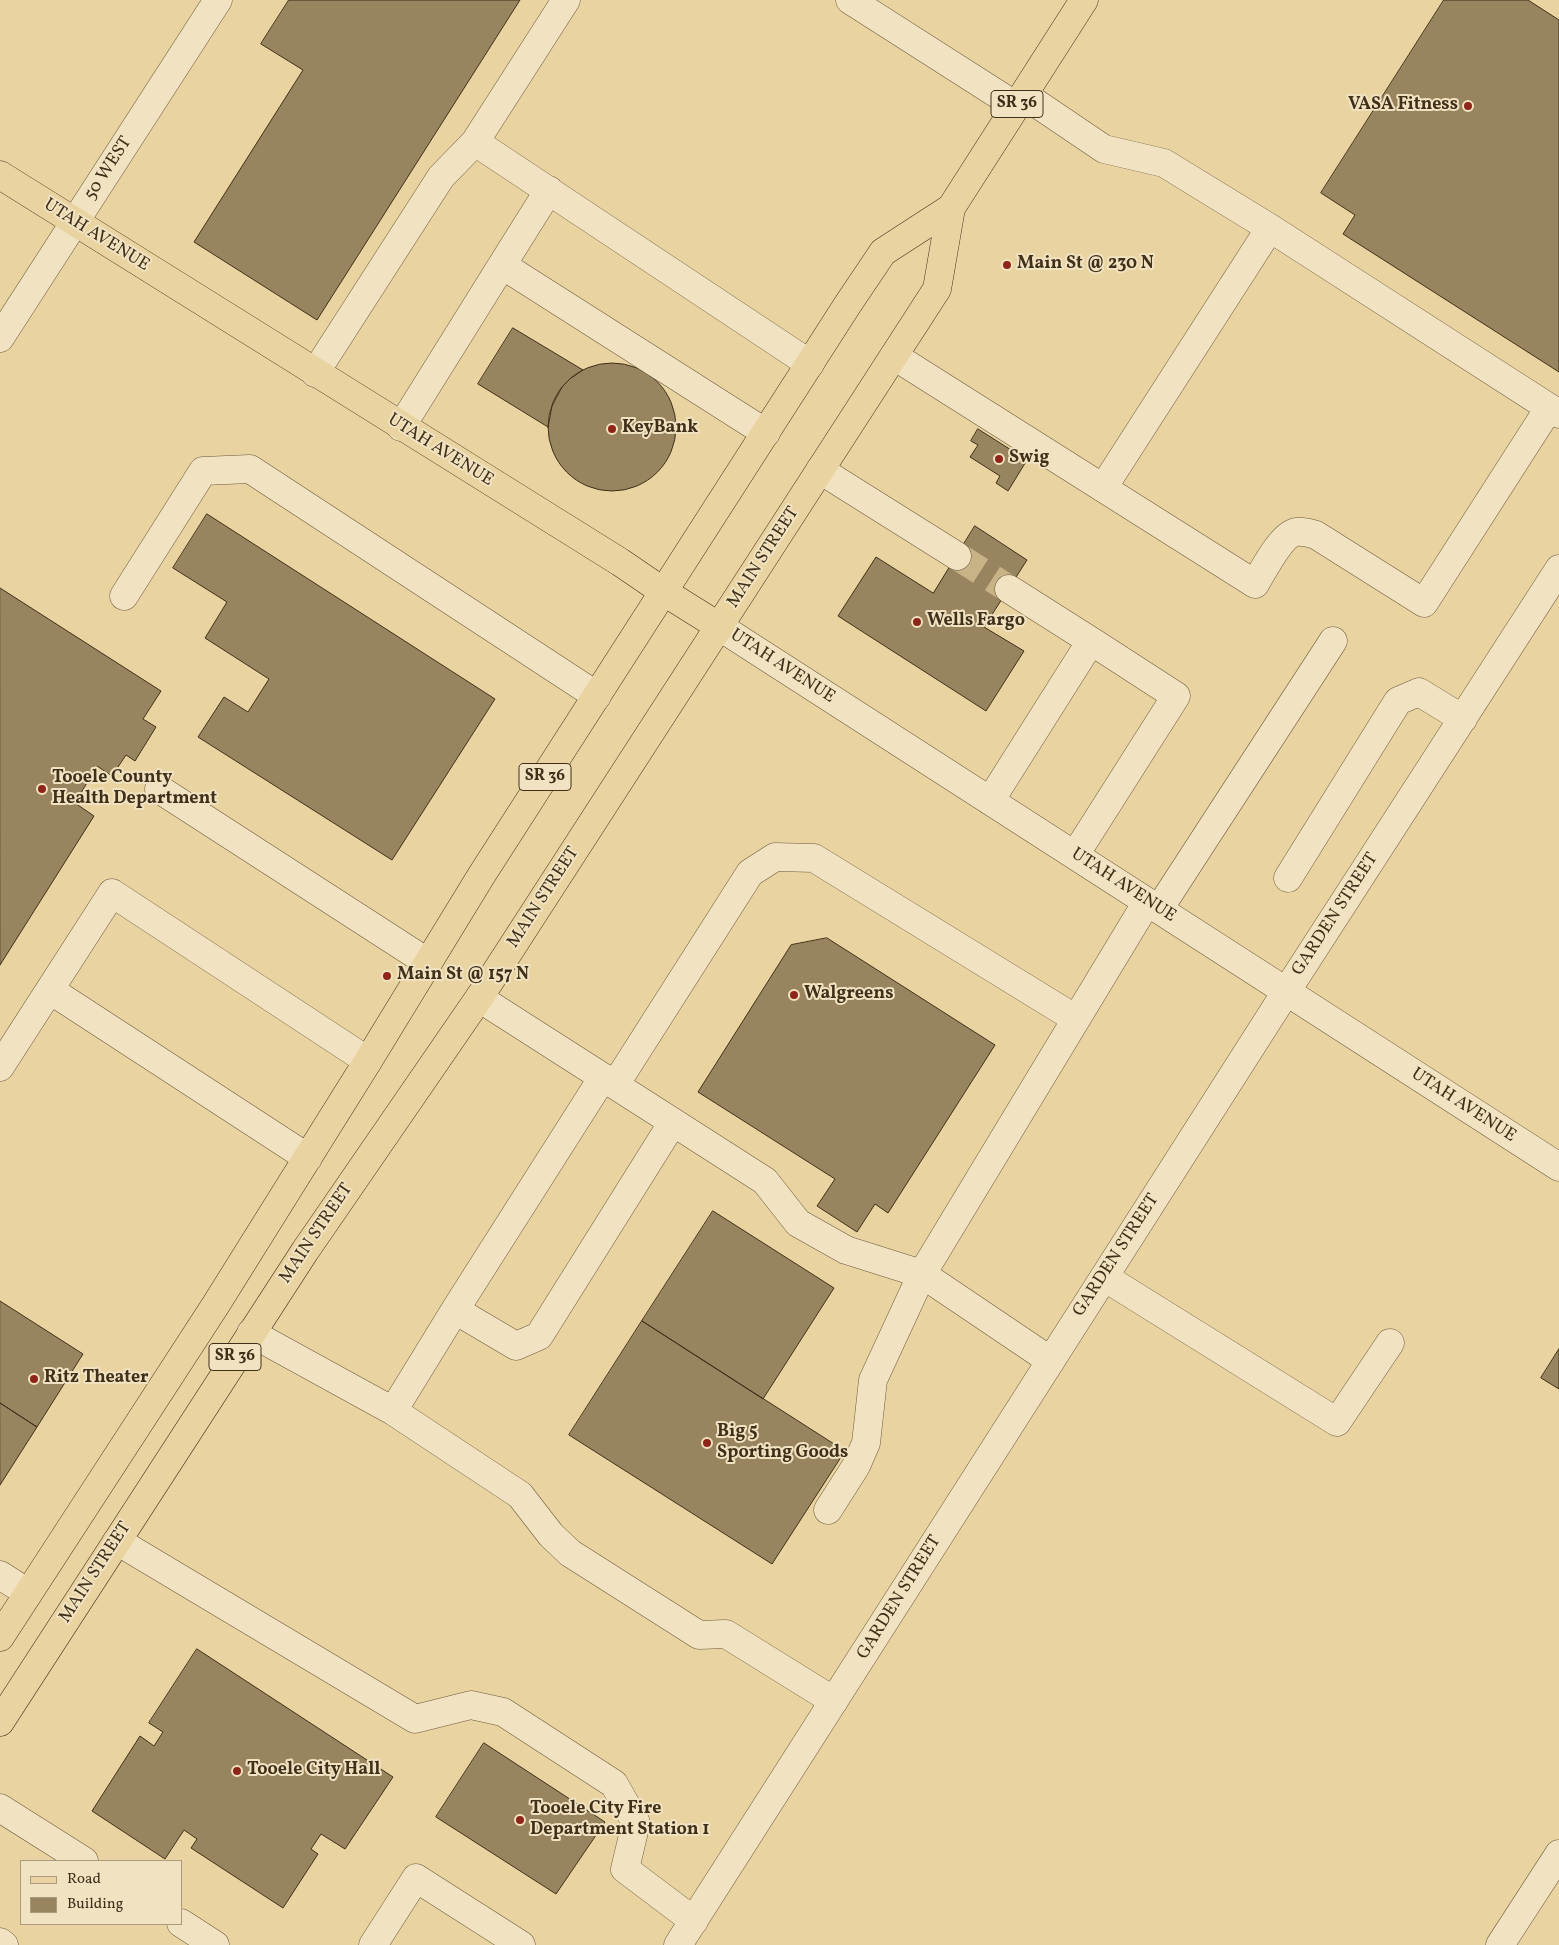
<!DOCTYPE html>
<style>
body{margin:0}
#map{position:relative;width:1559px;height:1945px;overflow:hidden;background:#e9d4a1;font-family:Vollkorn,serif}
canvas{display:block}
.legend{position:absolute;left:20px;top:1860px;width:162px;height:65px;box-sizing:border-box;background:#f1e3c2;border:1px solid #aa9b7e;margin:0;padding:6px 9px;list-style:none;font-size:15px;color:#402f19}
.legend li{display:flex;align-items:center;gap:10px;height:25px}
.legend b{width:25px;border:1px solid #aa9b7e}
</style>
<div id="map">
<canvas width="1559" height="1945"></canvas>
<ul class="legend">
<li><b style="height:6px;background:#e9d4a1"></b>Road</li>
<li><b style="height:14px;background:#988560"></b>Building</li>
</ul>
</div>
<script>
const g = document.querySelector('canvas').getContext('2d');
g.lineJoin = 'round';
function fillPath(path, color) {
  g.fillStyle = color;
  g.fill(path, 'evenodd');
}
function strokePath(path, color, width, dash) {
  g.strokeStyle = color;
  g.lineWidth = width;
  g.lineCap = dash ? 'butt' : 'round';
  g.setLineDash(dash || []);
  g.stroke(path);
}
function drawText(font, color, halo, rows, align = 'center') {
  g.font = font + ' Vollkorn,serif';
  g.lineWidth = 4;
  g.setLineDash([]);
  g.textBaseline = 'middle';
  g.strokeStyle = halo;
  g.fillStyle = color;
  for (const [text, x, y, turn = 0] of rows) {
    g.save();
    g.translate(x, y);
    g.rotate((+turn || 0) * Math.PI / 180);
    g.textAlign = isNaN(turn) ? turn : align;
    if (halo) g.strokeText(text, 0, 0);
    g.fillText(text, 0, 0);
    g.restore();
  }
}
const building = new Path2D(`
 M289,0H520L317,320L194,242L303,70L261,44Z
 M1444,0H1528L1559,20V372L1343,234L1355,215L1321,193Z
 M513,328L583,370L571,378L562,387L552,406L548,427L478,384Z
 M548 427a64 64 0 1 1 128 0a64 64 0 1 1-128 0Z
 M978,429L1027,460L1008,491L996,483L1000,476L970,457L978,445L971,441Z
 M207,514L495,699L392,860L198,737L224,697L248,712L269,679L205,638L227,602L173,568Z
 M975,526L1027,560L984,627L1024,651L986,711L838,616L876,557L933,593Z
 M0,588L161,691L143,719L156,727L135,761L126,755L112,776L97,766L75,803L94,816L0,965Z
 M827,938L995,1045L888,1213L875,1204L857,1232L817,1206L835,1179L698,1092L791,945Z
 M713,1211L834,1288L763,1399L642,1321Z
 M0,1301L83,1354L37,1427L0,1403Z
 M642,1321L845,1451L772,1564L569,1435Z
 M1559,1349V1389L1541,1378Z
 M0,1403L37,1427L0,1485Z
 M197,1649L393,1777L345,1849L321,1834L311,1849L318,1854L283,1908L191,1848L197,1839L184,1830L165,1859L92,1811L140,1736L154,1746L163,1732L149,1723Z
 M484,1743L605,1822L556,1894L436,1817Z`);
fillPath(building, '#988560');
strokePath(building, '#402f19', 1);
strokePath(new Path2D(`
 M957,556L1009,589`), '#c7b386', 28, [28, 14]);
const minor = new Path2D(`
 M850,0L1016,106
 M1024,95L1104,149L1164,163L1270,228L1559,414
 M475,142L810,364
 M502,265L549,190
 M0,338L218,0
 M894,356L1255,584C1263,571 1281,535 1296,532C1303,531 1309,533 1316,535L1424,603L1549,408
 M315,373L441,177L475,142L566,0
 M401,427L502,265L766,433
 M820,470L957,556
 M1103,488L1270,228
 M1009,589L1091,641
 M124,596L203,471L250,469L597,696
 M720,627L1559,1167
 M159,789L427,962
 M990,801L1091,641L1176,696L1075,855
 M1288,878L1398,701L1419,692L1463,719
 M1159,909L1333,641
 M50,990L308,1158
 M479,998L765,1181L798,1223L846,1250L922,1274L1051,1361
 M0,1067L112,893L368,1061
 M603,1077L455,1310L516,1346L539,1336L673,1122
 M615,1085L750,873L775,857L814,858L1076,1019
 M1104,1277L1337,1422L1390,1343
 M251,1333L393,1411L520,1495L551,1535L570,1553L699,1635L726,1634L834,1701
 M393,1411L455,1310
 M828,1510L856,1466L866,1443L873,1380L922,1274L1147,902
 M117,1541L415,1719L471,1705L503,1712L614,1784L636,1823L625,1869L694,1921
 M0,1575L28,1593
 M0,1808L84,1861
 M181,1923L215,1945
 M0,1942L4,1945
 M373,1945L416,1878L521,1945
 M678,1945L1286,992L1559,569
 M1500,1945L1559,1854`);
const major = new Path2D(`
 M0,175L620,562L664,592L720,627`);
const highway = new Path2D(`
 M0,1637L215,1306L368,1061L481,876L848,304L883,252L951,208
 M0,1722L305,1251L479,998L937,289L951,208L1084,0`);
strokePath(minor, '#6a583b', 29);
strokePath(major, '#402f19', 29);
strokePath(highway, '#402f19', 29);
strokePath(minor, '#f1e3c2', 28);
strokePath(major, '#e9d4a1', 28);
strokePath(highway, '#e9d4a1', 28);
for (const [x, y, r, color] of [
 [1468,106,5,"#8f2418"],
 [1007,265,5,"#8f2418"],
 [612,429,5,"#8f2418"],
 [999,459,5,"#8f2418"],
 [917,622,5,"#8f2418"],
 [42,789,5,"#8f2418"],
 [387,976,5,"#8f2418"],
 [794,995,5,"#8f2418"],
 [34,1379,5,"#8f2418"],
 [707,1443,5,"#8f2418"],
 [237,1771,5,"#8f2418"],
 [520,1820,5,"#8f2418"]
]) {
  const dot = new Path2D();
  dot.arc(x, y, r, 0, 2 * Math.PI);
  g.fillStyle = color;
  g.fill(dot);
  strokePath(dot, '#f1e3c2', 2);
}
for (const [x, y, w] of [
 [1017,104,52],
 [545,777,52],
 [235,1357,52]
]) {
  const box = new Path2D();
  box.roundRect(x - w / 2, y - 13.5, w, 27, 4);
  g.fillStyle = '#f1e3c2';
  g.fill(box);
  strokePath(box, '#402f19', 1);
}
drawText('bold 16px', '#402f19', null, [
 ["SR 36",1017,104],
 ["SR 36",545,777],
 ["SR 36",235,1357]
]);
drawText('bold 18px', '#402f19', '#f1e3c2', [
 ["VASA Fitness",1458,106,"right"],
 ["Main St @ 230 N",1017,265],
 ["KeyBank",622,429],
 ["Swig",1009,459],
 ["Wells Fargo",927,622],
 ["Tooele County",52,779],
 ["Health Department",52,800],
 ["Main St @ 157 N",397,976],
 ["Walgreens",804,995],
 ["Ritz Theater",44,1379],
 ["Big 5",717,1433],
 ["Sporting Goods",717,1454],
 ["Tooele City Hall",247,1771],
 ["Tooele City Fire",530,1810],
 ["Department Station 1",530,1831]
], 'left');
drawText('18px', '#402f19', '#f1e3c2', [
 ["50 WEST",109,169,-57],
 ["UTAH AVENUE",96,236,32],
 ["UTAH AVENUE",440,451,32],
 ["MAIN STREET",764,558,-57],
 ["UTAH AVENUE",782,667,33],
 ["UTAH AVENUE",1123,886,33],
 ["MAIN STREET",544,898,-57],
 ["GARDEN STREET",1336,915,-57],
 ["UTAH AVENUE",1463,1106,33],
 ["MAIN STREET",317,1234,-56],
 ["GARDEN STREET",1117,1256,-57],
 ["MAIN STREET",96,1573,-57],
 ["GARDEN STREET",900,1598,-58]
]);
</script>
